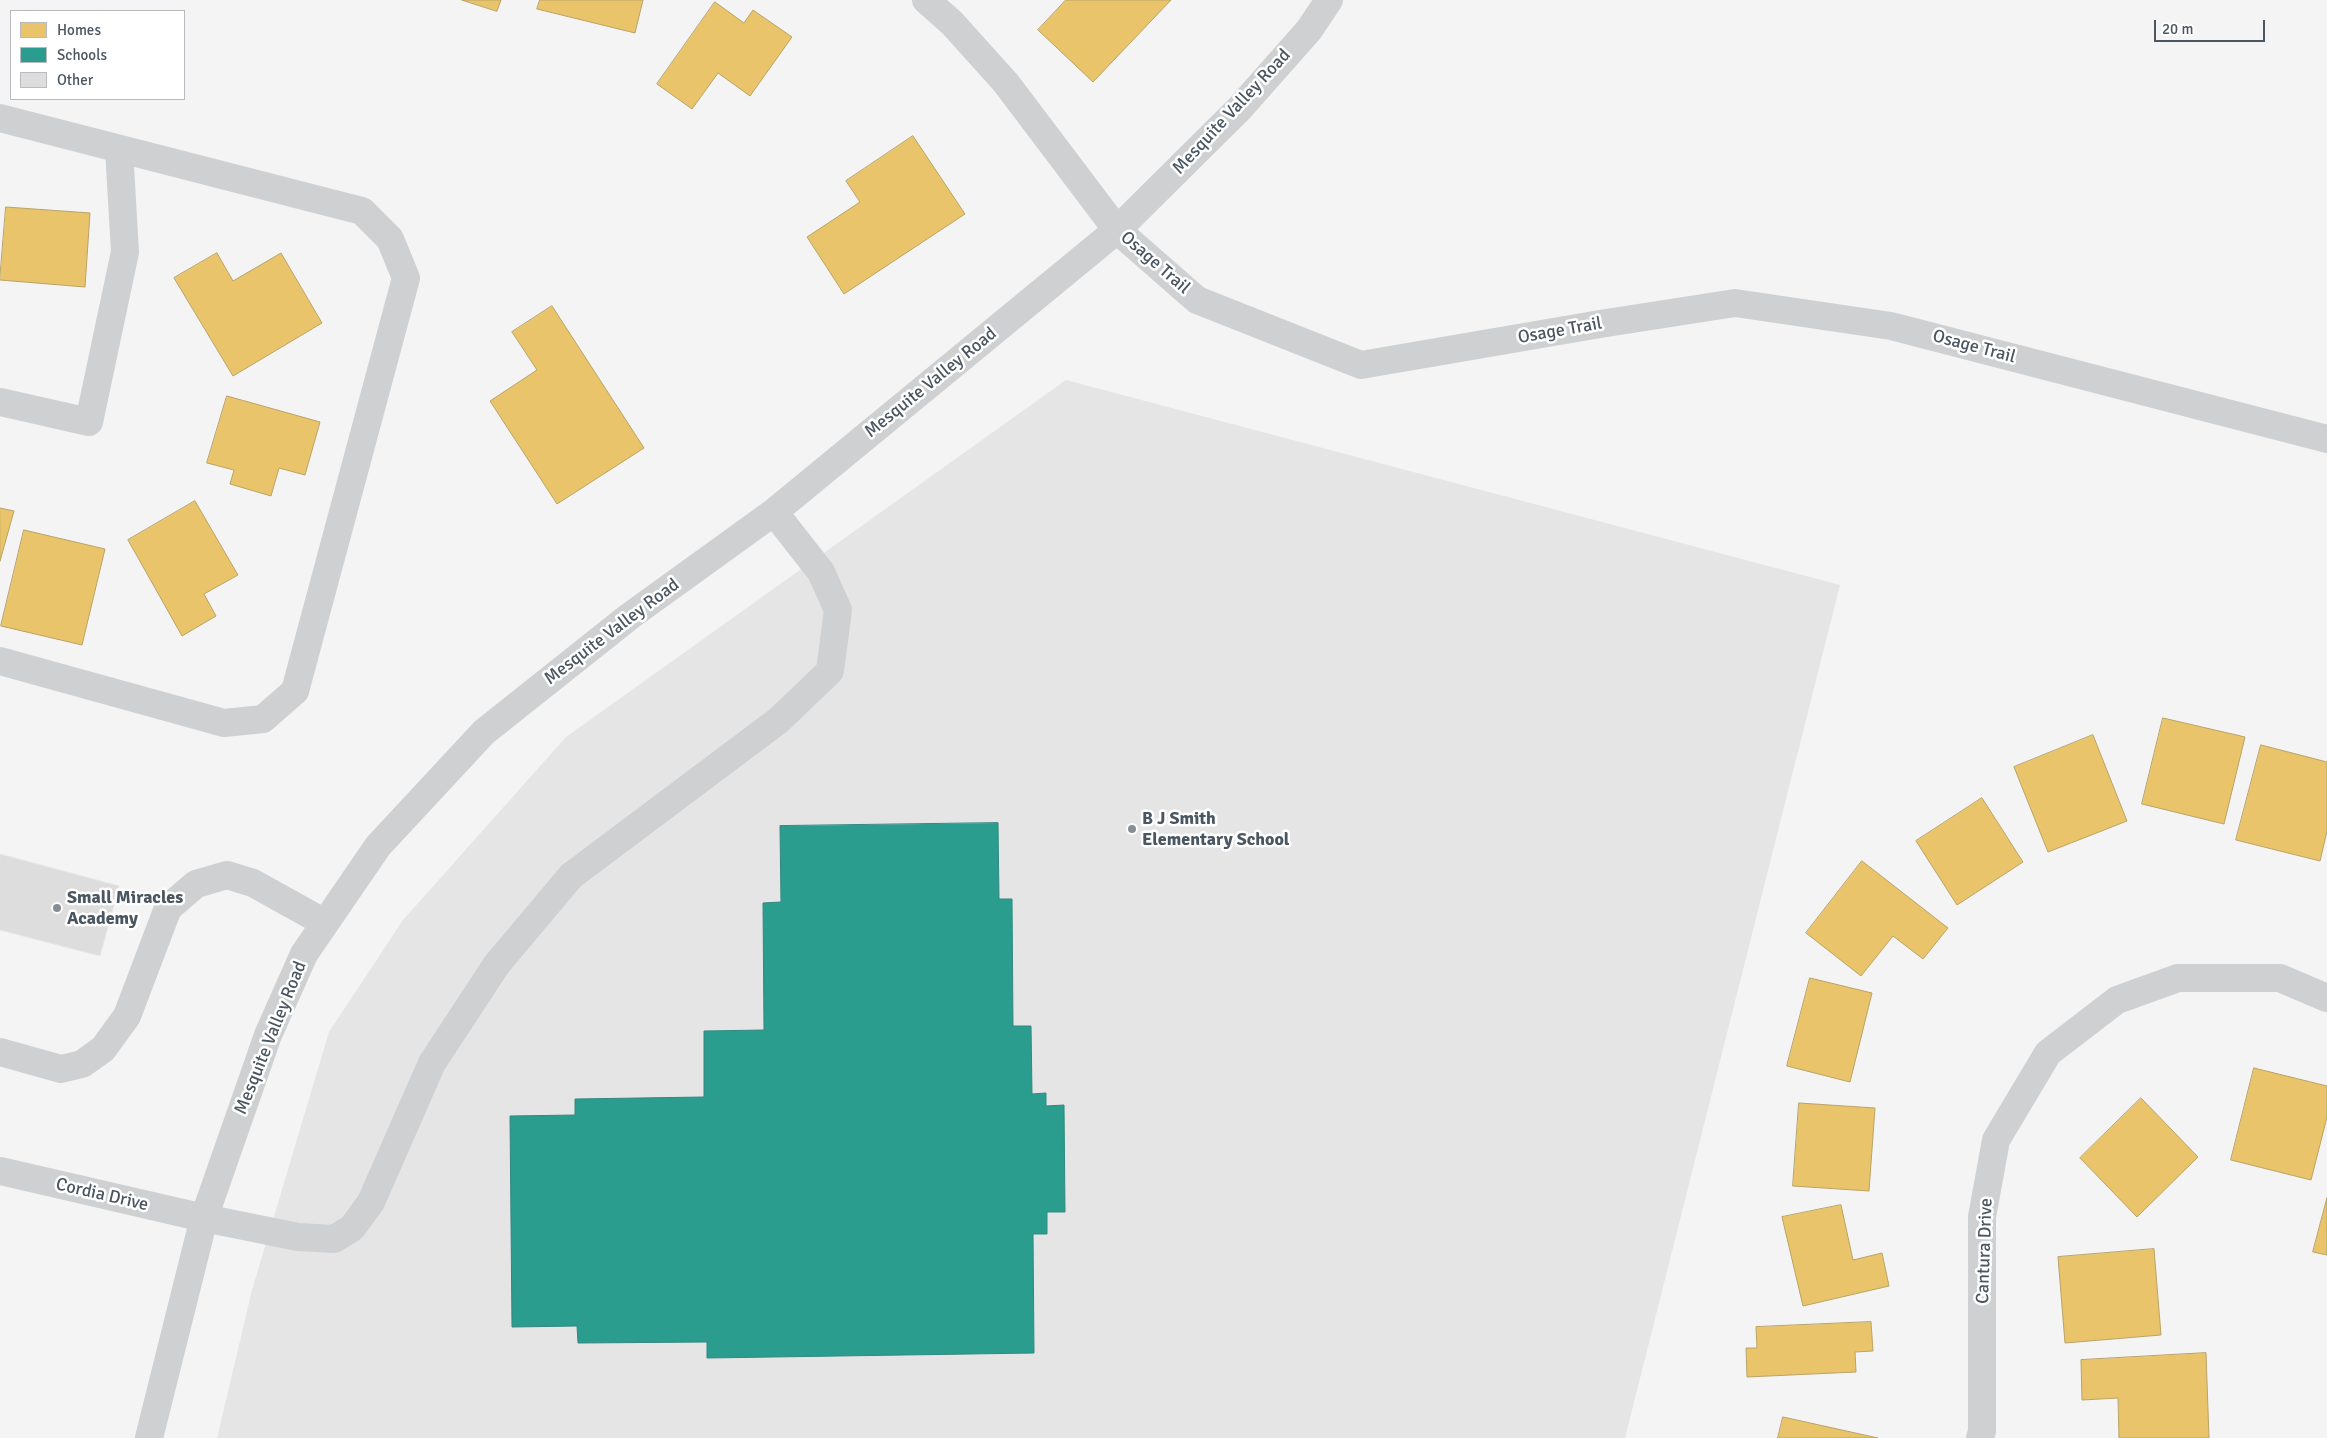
<!DOCTYPE html>
<style>
body{margin:0}
#map{position:relative;width:2327px;height:1438px;overflow:hidden;background:#f4f4f4;font-family:Signika,sans-serif}
canvas{display:block}
.legend{position:absolute;left:10px;top:10px;width:175px;height:90px;box-sizing:border-box;background:#fff;border:1px solid #b7bbc0;margin:0;padding:6px 9px;list-style:none;font-size:15px;color:#4a5661}
.legend li{display:flex;align-items:center;gap:10px;height:25px}
.legend b{width:25px;border:1px solid #b7bbc0}
.scale{position:absolute;left:2154px;top:20px;width:111px;height:22px;box-sizing:border-box;border:2px solid #4a5661;border-top:0;padding-left:6px;font-size:15px;line-height:18px;white-space:nowrap;color:#4a5661;-webkit-text-stroke:4px #fff;paint-order:stroke}
</style>
<div id="map">
<canvas width="2327" height="1438"></canvas>
<ul class="legend">
<li><b style="height:14px;background:#e9c46a"></b>Homes</li>
<li><b style="height:14px;background:#2a9d8f"></b>Schools</li>
<li><b style="height:14px;background:#ddddde"></b>Other</li>
</ul>
<div class="scale">20 m</div>
</div>
<script>
const g = document.querySelector('canvas').getContext('2d');
g.lineJoin = 'round';
function fillPath(path, color) {
  g.fillStyle = color;
  g.fill(path, 'evenodd');
}
function strokePath(path, color, width, dash) {
  g.strokeStyle = color;
  g.lineWidth = width;
  g.lineCap = dash ? 'butt' : 'round';
  g.setLineDash(dash || []);
  g.stroke(path);
}
function drawText(font, color, halo, rows, align = 'center') {
  g.font = font + ' Signika,sans-serif';
  g.lineWidth = 5;
  g.setLineDash([]);
  g.textBaseline = 'middle';
  g.strokeStyle = halo;
  g.fillStyle = color;
  for (const [text, x, y, turn = 0] of rows) {
    g.save();
    g.translate(x, y);
    g.rotate((+turn || 0) * Math.PI / 180);
    g.textAlign = isNaN(turn) ? turn : align;
    if (halo) g.strokeText(text, 0, 0);
    g.fillText(text, 0, 0);
    g.restore();
  }
}
fillPath(new Path2D(`
 M1066,380L1840,585L1625,1438H217L252,1290L329,1032L403,920L566,737Z`), '#e6e5e6');
const homes = new Path2D(`
 M462,0H501L497,11Z
 M540,0H643L635,33L537,9Z
 M1066,0H1171L1093,82L1038,30Z
 M715,2L744,23L753,10L792,37L750,96L718,73L692,109L657,84Z
 M913,136L965,214L844,294L807,237L860,202L846,181Z
 M6,207L90,213L85,287L0,280Z
 M217,253L233,281L281,253L322,323L233,376L174,278Z
 M552,306L644,448L557,504L490,401L537,370L512,332Z
 M227,396L320,422L305,475L279,468L271,496L230,484L234,470L207,463Z
 M195,501L238,575L204,594L216,616L182,636L128,540Z
 M0,508L14,511L0,561Z
 M24,530L105,549L82,645L1,626Z
 M2163,718L2245,737L2224,824L2142,804Z
 M2093,735L2127,821L2048,852L2014,767Z
 M2261,745L2327,762V831L2320,861L2236,840Z
 M1982,798L2023,862L1957,905L1916,841Z
 M1862,861L1948,928L1923,959L1893,936L1861,976L1806,933Z
 M1810,978L1872,993L1850,1082L1787,1066Z
 M2254,1068L2327,1086V1117L2311,1180L2231,1160Z
 M2141,1098L2198,1157L2137,1217L2080,1158Z
 M1799,1103L1875,1108L1869,1191L1793,1186Z
 M2327,1198V1255L2313,1252Z
 M1841,1205L1853,1260L1882,1253L1889,1286L1803,1306L1782,1217Z
 M2154,1249L2161,1335L2065,1343L2058,1257Z
 M1871,1322L1873,1351L1855,1352L1856,1372L1747,1377L1746,1348H1757L1756,1327Z
 M2206,1353L2209,1438H2119L2118,1398L2082,1400L2081,1360Z
 M1783,1417L1878,1438H1778Z`);
fillPath(homes, '#e9c46a');
strokePath(homes, '#b9a367', 1);
const schools = new Path2D(`
 M998,823L999,899H1012L1013,1026H1031L1032,1094L1046,1093V1106L1064,1105L1065,1212H1047V1234H1033L1034,1353L707,1358V1342L578,1343L577,1326L512,1327L510,1116L575,1115V1099L704,1097V1031L764,1030L763,903L781,902L780,826Z`);
fillPath(schools, '#2a9d8f');
strokePath(schools, '#348881', 1);
const building = new Path2D(`
 M0,854L119,886L100,956L0,930Z`);
fillPath(building, '#ddddde');
strokePath(building, '#e5e6e7', 1);
strokePath(new Path2D(`
 M926,0L952,23L1006,83L1117,230L1197,300L1361,365L1600,324L1735,303L1891,326L2327,439
 M0,118L362,211L390,239L406,278L295,691L263,719L224,723L0,661
 M0,402L89,422L125,252L119,149
 M0,1052L61,1069L82,1064L103,1049L127,1016L168,908L196,884L227,875L253,883L325,923
 M0,1171L204,1218L298,1237L334,1239L352,1228L371,1202L432,1063L497,964L571,876L779,720L830,671L838,610L821,572L774,512
 M149,1438L204,1218L268,1035L304,954L378,846L484,732L630,616L774,512L1117,230L1240,108L1309,30L1329,0
 M1980,1438L1982,1431V1217L1996,1140L2048,1053L2117,1000L2178,978H2280L2327,998`), '#ced0d2', 28);
for (const [x, y, r, color] of [
 [1132,829,5,"#868d94"],
 [57,908,5,"#868d94"]
]) {
  const dot = new Path2D();
  dot.arc(x, y, r, 0, 2 * Math.PI);
  g.fillStyle = color;
  g.fill(dot);
  strokePath(dot, '#fff', 2);
}
drawText('18px', '#4a5661', '#fff', [
 ["Mesquite Valley Road",1232,112,-47],
 ["Osage Trail",1155,263,41],
 ["Osage Trail",1560,331,-10],
 ["Osage Trail",1974,347,15],
 ["Mesquite Valley Road",931,383,-39],
 ["Mesquite Valley Road",612,632,-37],
 ["Mesquite Valley Road",271,1038,-68],
 ["Cordia Drive",102,1195,13],
 ["Cantura Drive",1985,1251,-88]
]);
drawText('bold 18px', '#4a5661', '#fff', [
 ["B J Smith",1142,819],
 ["Elementary School",1142,840],
 ["Small Miracles",67,898],
 ["Academy",67,919]
], 'left');
</script>
